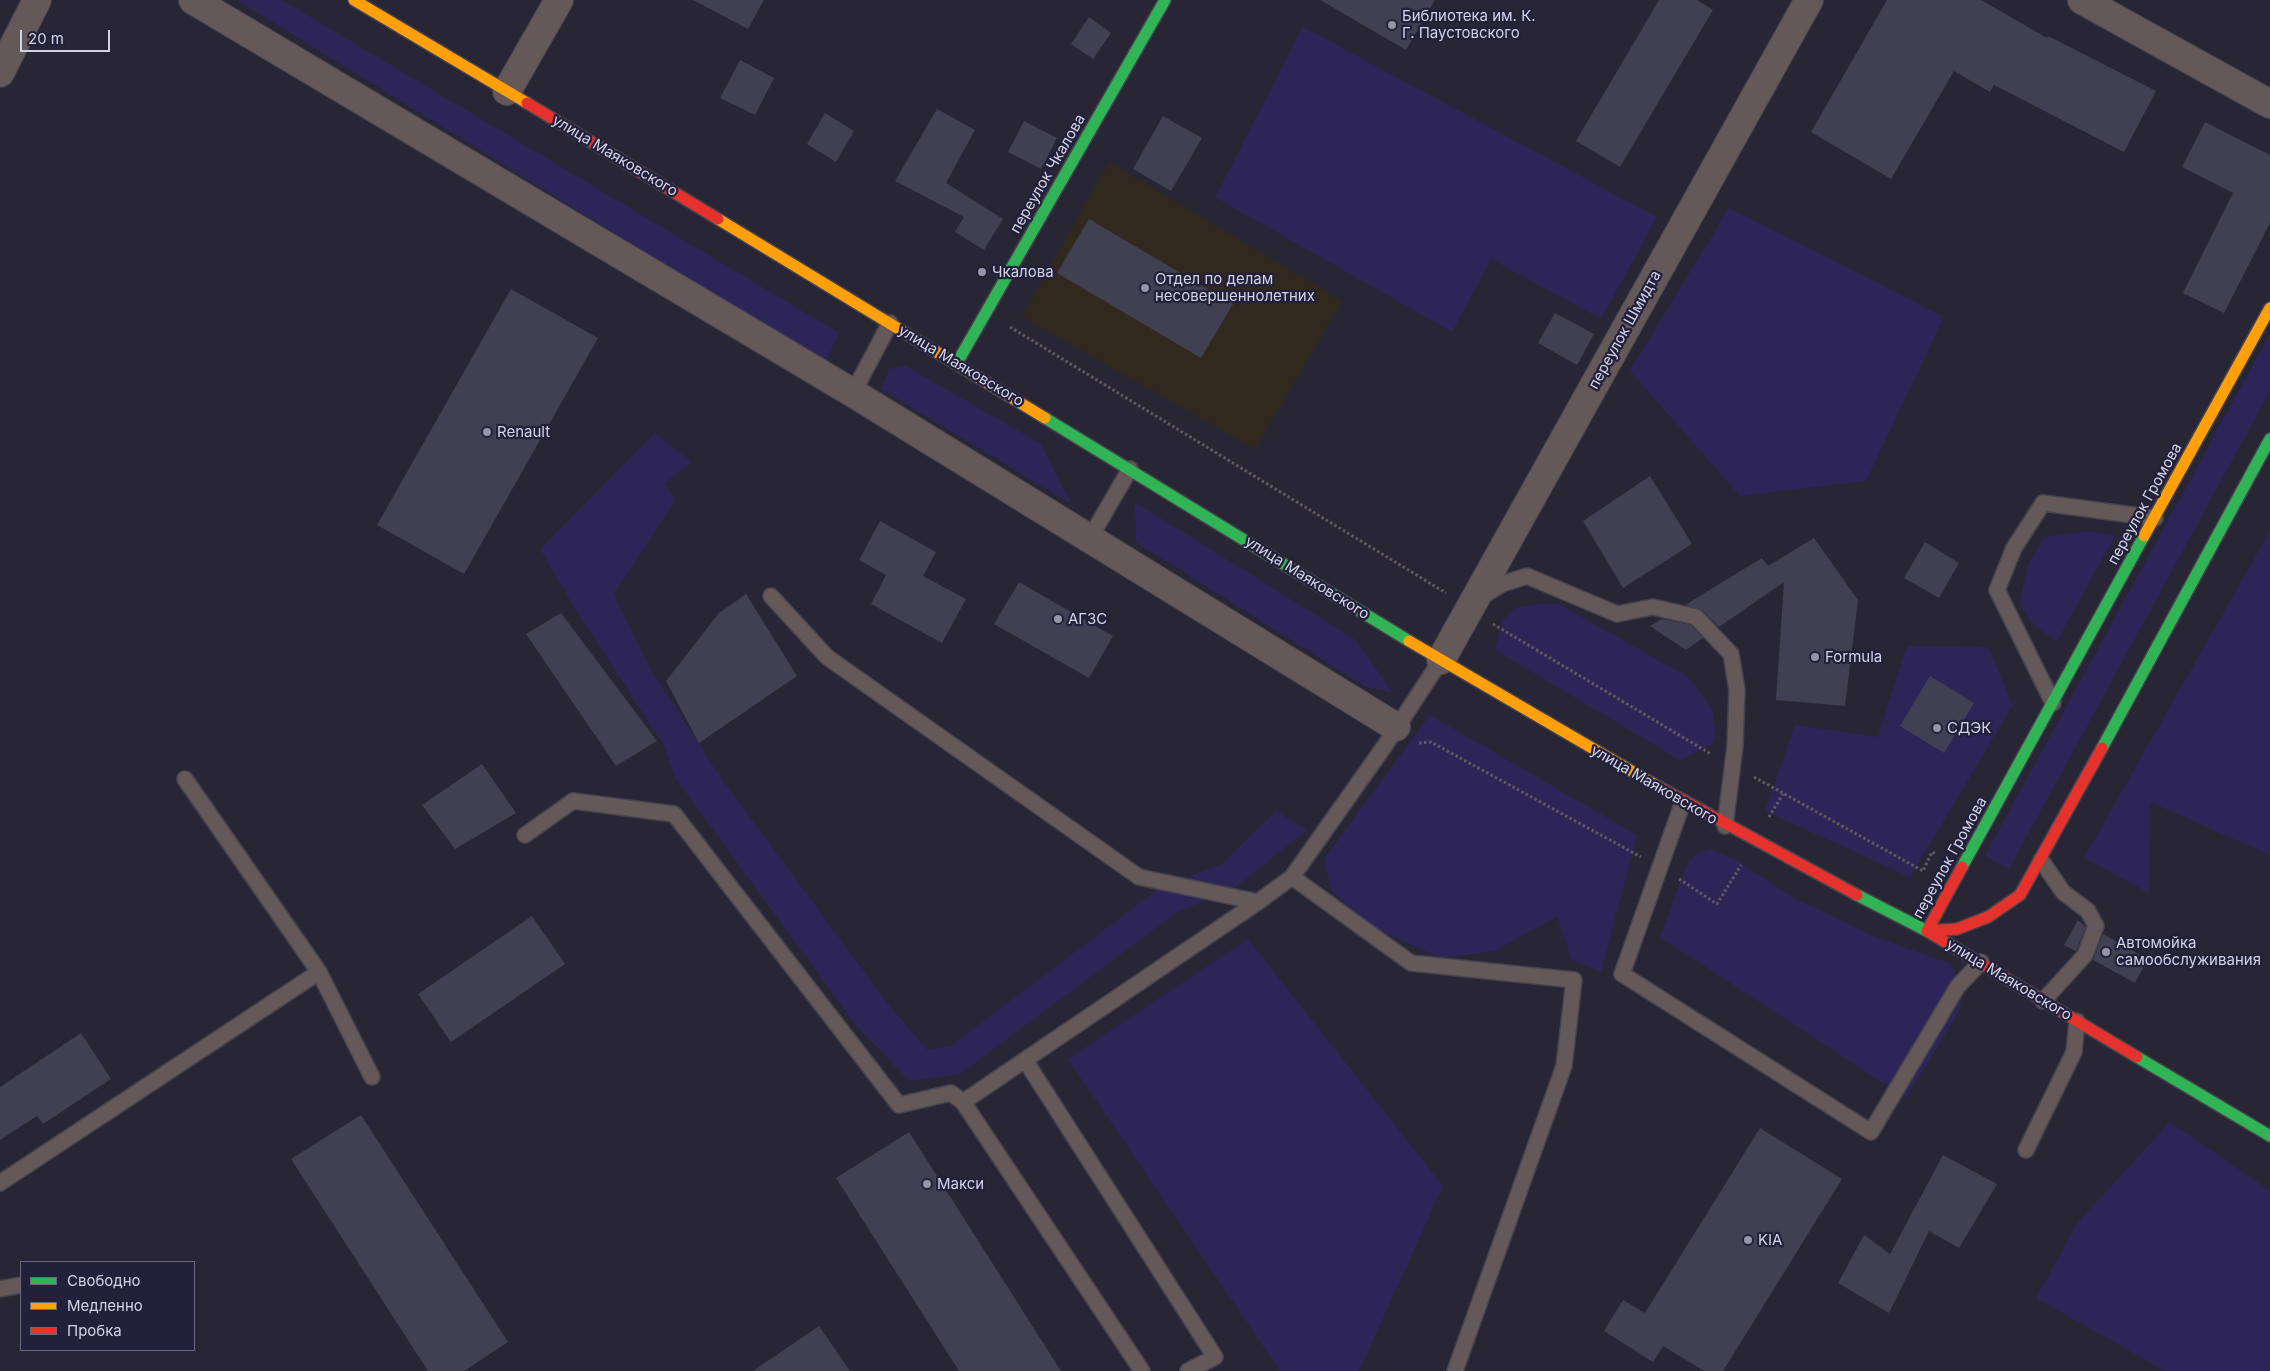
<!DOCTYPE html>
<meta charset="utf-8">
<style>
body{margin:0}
#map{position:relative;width:2270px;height:1371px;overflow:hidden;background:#282635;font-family:Inter,sans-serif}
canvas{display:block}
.legend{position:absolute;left:20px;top:1261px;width:175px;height:90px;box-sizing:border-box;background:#23203b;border:1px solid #69687f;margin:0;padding:6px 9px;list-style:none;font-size:15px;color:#d3d3e5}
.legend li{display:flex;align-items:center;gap:10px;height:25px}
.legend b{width:25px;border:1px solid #69687f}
.scale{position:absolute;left:20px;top:30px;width:90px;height:22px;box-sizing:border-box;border:2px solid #d3d3e5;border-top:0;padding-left:6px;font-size:15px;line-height:18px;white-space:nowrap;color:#d3d3e5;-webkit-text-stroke:4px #23203b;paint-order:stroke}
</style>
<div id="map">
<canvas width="2270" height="1371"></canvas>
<ul class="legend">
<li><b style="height:6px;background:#30b455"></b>Свободно</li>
<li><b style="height:6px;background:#ff9f0a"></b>Медленно</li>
<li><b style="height:6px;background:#e5322d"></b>Пробка</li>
</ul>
<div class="scale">20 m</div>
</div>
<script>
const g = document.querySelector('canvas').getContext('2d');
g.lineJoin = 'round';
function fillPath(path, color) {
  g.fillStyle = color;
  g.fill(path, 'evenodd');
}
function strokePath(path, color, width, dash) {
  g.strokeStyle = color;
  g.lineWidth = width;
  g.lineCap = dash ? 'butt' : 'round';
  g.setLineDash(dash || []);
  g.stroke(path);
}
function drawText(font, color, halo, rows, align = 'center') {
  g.font = font + ' Inter,sans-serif';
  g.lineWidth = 4.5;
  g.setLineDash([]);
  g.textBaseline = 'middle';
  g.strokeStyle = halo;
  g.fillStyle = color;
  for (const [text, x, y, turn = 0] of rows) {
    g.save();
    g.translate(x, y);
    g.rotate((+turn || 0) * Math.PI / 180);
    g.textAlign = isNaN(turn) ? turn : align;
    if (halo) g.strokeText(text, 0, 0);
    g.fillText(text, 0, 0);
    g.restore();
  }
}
fillPath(new Path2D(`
 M1109,162L1342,301L1255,449L1022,317Z`), '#32291e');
fillPath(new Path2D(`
 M237,0H282L839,333L825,363Z
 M1303,27L1657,217L1601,319L1491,259L1452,332L1215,197Z
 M1729,208L1944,317L1866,481L1740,496L1630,371Z
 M2270,334V391L2009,869L1985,855Z
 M906,366L1041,444L1071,504L881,389L889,369Z
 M655,433L692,462L665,483L675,501L614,594L649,667L721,778L885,1000L927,1050L950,1046L1161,887L1222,864L1276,811L1307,830L1232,890L1177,912L960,1074L909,1081L855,1024L676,779L663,744L576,610L540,549Z
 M1135,502L1356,640L1393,693L1364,686L1136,542Z
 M2089,531L2115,536L2057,641L2036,627L2019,604L2028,565L2044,537Z
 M2270,531V855L2150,802L2149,893L2084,858Z
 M1542,604H1559L1688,677L1712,708L1716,734L1713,744L1680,760L1495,650L1503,620L1517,607Z
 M1907,646L1988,647L2013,705L1910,877L1765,811L1795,725L1878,737Z
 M1430,715L1637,835L1601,972L1572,960L1557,916L1495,951L1441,958L1370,926L1332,891L1324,859Z
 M1712,849L1739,862L1794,898L1873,936L1951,964L1963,990L1960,1010L1906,1098L1660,937L1686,867L1695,854Z
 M1248,939L1443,1186L1359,1371H1280L1068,1059Z
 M2170,1122L2270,1191V1371H2165L2036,1298L2078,1222Z`), '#2d2558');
fillPath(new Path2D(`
 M693,0H764L748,29Z
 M1320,0H1435L1406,50Z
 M1659,0H1697L1713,10L1620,167L1576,141Z
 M1887,0H1981L2047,38L2048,36L2156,91L2124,152L1994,85L1990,92L1954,71L1891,179L1811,132Z
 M1089,17L1111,33L1093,59L1071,44Z
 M740,60L774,78L755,115L720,98Z
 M937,109L975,130L946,183L1003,219L984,250L955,232L964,217L895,181Z
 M825,113L854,131L836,162L807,144Z
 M1163,116L1202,138L1171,191L1133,169Z
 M1024,121L1057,138L1041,169L1008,152Z
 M2205,122L2270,155V223L2224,313L2183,293L2233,193L2182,167Z
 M1089,219L1233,304L1201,358L1057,273Z
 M511,289L598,338L464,574L377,525Z
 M1555,313L1594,334L1577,365L1538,343Z
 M1650,476L1692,544L1623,588L1583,521Z
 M880,521L936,552L923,576L966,599L942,643L871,604L886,575L859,560Z
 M1814,538L1858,600L1845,706L1776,700L1784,582L1719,627L1702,610L1685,605L1762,558L1768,566Z
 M1925,542L1959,563L1939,598L1904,578Z
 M1019,582L1113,636L1089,678L994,624Z
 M746,594L797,676L699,743L666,681L719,613Z
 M561,613L657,741L616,766L526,634Z
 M1662,619L1691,625L1703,638L1686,650L1650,626Z
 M1930,676L1974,703L1944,753L1900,726Z
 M482,764L516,813L455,849L422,805Z
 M532,916L565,964L451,1042L418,994Z
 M2078,920L2086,927L2076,951L2064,945Z
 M2103,934L2148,959L2135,983L2093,960Z
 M81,1033L111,1079L43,1124L37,1116L0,1140V1087Z
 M361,1115L508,1342L464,1371H428L291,1159Z
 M1760,1128L1842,1179L1723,1371H1704L1663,1346L1653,1362L1604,1331L1623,1300L1645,1313Z
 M909,1132L1061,1371H959L836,1178Z
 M1943,1155L1997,1184L1959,1248L1929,1231L1889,1313L1838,1283L1864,1235L1890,1254Z
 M819,1326L850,1371H753Z`), '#413f52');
const lane = new Path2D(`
 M853,393L890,323
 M1090,538L1130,469
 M771,596L827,657L1139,877L1258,902
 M1481,597L1502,584L1527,576L1617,614L1653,607L1696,617L1731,654L1737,690L1735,746L1725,826
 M2053,703L1997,590L2014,548L2043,503L2155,518
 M1683,802L1622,974L1871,1132L1958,986L1981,962
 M525,835L573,801L674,814L899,1105L951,1093L963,1102
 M2041,860L2063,892L2088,911L2096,926L2085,955L2043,1001
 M1292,877L1411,963L1574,980L1564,1066L1455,1371
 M319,972L372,1077
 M1025,1060L1215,1357L1188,1371
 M2026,1150L2074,1052L2077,1021
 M0,1183L319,972L185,779
 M0,1289L21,1285
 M1142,1371L963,1102L1258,902L1292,877L1386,744L1441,660`);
const street = new Path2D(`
 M193,0L853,393L1396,727
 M2082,0L2270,104
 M0,73L37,0
 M507,91L559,0
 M1441,660L1809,0`);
const fast = new Path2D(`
 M957,363L1165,0
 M1045,418L1409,641
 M2102,748L2270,439
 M1962,867L2144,536
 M1857,895L1927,931
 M2137,1057L2270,1136`);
const slow = new Path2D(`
 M354,0L527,103
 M718,219L1045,418
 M2144,536L2270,308
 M1409,641L1657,786`);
const jam = new Path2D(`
 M527,103L718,219
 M1657,786L1857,895
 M1962,867L1927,931L1957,929L1988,917L2020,895L2102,748
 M1927,931L2137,1057`);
strokePath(lane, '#44434f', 18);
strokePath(street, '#44434f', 30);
strokePath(fast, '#44434f', 14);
strokePath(slow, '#44434f', 14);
strokePath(jam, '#44434f', 14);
strokePath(new Path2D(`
 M1010,327L1446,593
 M1493,624L1711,754
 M1419,743L1431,742L1641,857
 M1754,777L1923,871L1932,852L1936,854
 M1769,817L1783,794
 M1679,879L1717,904L1741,865`), '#635a5c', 3, [2.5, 2.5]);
strokePath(lane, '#645858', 15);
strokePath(street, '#645858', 28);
strokePath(fast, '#30b455', 11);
strokePath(slow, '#ff9f0a', 11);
strokePath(jam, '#e5322d', 11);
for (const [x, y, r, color] of [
 [1392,25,5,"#9796a7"],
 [982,272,5,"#9796a7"],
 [1145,288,5,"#9796a7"],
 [487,432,5,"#9796a7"],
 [1058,619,5,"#9796a7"],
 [1815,657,5,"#9796a7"],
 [1937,728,5,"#9796a7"],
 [2106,952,5,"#9796a7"],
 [927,1184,5,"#9796a7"],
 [1748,1240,5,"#9796a7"]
]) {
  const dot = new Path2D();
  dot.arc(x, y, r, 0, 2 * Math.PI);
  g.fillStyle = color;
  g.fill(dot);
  strokePath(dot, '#23203b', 2);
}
drawText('15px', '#d3d3e5', '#23203b', [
 ["Библиотека им. К.",1402,16],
 ["Г. Паустовского",1402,33],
 ["Чкалова",992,272],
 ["Отдел по делам",1155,279],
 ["несовершеннолетних",1155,296],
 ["Renault",497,432],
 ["АГЗС",1068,619],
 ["Formula",1825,657],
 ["СДЭК",1947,728],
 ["Автомойка",2116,943],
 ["самообслуживания",2116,960],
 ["Макси",937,1184],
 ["KIA",1758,1240]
], 'left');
drawText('15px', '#d3d3e5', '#23203b', [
 ["улица Маяковского",615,156,31],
 ["переулок Чкалова",1048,174,-60],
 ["переулок Шмидта",1625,330,-61],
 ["улица Маяковского",961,366,31],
 ["переулок Громова",2145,504,-61],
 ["улица Маяковского",1307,578,32],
 ["улица Маяковского",1654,785,30],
 ["переулок Громова",1950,858,-61],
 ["улица Маяковского",2009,980,31]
]);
</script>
